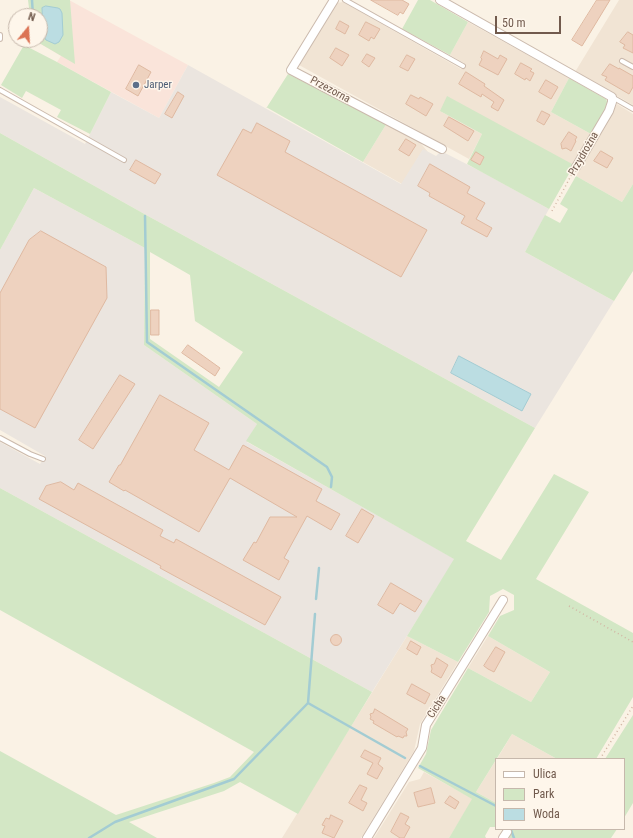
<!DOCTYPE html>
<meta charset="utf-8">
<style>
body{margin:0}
#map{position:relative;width:633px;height:838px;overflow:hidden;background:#faf2e5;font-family:"Roboto Condensed",sans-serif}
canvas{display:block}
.legend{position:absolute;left:495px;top:758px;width:130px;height:72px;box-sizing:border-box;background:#fef6eb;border:1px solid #c6b8ac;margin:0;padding:5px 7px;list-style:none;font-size:12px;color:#715a4d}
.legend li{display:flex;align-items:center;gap:8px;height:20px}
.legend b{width:20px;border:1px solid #c6b8ac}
.north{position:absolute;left:8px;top:8px;width:40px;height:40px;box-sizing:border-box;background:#fef6eb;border:1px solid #c6b8ac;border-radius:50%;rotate:18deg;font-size:11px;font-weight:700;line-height:16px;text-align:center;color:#715a4d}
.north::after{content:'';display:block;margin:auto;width:14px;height:18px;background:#db7354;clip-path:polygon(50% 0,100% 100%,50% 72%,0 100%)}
.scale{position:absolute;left:495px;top:16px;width:66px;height:18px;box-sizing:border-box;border:2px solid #715a4d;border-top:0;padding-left:5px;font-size:12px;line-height:14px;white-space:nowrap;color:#715a4d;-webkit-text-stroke:3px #fef6eb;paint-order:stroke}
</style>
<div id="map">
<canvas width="633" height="838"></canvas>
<ul class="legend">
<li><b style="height:5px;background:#fff"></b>Ulica</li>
<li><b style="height:11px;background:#d3e7c5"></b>Park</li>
<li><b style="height:11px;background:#bbdde2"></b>Woda</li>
</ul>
<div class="north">N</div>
<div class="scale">50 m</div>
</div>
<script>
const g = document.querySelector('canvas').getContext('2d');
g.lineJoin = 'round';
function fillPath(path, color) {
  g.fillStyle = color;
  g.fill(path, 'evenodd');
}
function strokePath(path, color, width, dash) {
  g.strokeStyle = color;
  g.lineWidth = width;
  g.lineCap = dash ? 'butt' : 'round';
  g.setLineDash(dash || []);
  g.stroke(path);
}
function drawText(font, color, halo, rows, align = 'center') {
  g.font = font + ' "Roboto Condensed",sans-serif';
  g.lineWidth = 3;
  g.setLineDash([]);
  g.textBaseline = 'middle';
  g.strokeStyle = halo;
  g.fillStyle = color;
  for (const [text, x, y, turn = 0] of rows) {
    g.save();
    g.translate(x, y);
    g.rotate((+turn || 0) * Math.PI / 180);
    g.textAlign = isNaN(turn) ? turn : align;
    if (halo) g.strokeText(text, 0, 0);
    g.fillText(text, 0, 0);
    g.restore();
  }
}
fillPath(new Path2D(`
 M619,0H633V105L575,72Z
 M343,2L461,69L464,63L450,55L468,22L569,78L551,112L591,134L574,165L440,111L482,134L469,159L299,65L337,3Z
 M617,104L633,114V184L622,202L576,176Z
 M387,123L418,140L428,152L423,150L402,184L363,162Z
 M407,636L458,662L420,724L414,751L361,838H282Z
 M488,636L550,672L531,702L468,668Z
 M512,734L557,759H497Z
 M496,760V803L476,792Z
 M424,772L473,799L449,838H374L409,782L420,779Z`), '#f1e4d4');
fillPath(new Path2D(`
 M69,0L188,65L159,118L57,62L61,56L39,43L40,40V16Z`), '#fae4da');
fillPath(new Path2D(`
 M188,65L401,184L423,149L436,156L441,151L484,173L549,209L525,252L614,301L535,428L148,216L0,133V97L85,144L111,92L159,118Z
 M34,188L145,248L144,345L257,424L247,442L455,559L372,692L0,488V442L40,464L45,456L0,430V250Z`), '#ebe5df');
fillPath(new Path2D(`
 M28,0H70L75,64L34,40H40V16H30Z
 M418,0H430L468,22L450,55L402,29Z
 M24,45L57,62L111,92L90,134L57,117L61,110L26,91L22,98L1,85Z
 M288,74L387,123L363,162L266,107H267Z
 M569,78L606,99L608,104L591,134L551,112Z
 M447,96L574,165L549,209L467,164L482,134L440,111Z
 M0,133L148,216L535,428L466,541L501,560L554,474L589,492L536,579L633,633V697L596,759H557L512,734L476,792L496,803V827H490L485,836L486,838H449L472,799L418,768L426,754L431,730L468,668L531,702L550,672L488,636L500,616L514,610V595L503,589L490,596L489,612L458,662L407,636L454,559L246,441L257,424L144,345L145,248L34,188L0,250ZM150,252L190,275L195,321L243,352L219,387L150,339Z
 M576,176L622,202L633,184V271L614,301L525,252L545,215L560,223L568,209L560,204Z
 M0,488L372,692L298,814L240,782L224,791L129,822L157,838H0V751L116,815L214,783L230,777L254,752L0,610Z
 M633,715V803L624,818V759H605Z
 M513,829H617L611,838H509L508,836Z`), '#d3e7c5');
const water = new Path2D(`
 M46,6L58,8L60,9L62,13L63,35L59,42L55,44L46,40L43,35L42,8Z
 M459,356L531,394L522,411L451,373Z`);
fillPath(water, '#bbdde2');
strokePath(water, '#a3ccd3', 1);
strokePath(new Path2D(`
 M32,0L33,16
 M36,40V41
 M145,216L147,342L327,467L332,477L331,487
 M316,599L319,568
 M308,703L405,758
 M420,766L496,806
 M511,830L514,838
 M89,838L115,822L234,779L308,703L315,614`), '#a3ccd3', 2.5);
const building = new Path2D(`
 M371,0H402L409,4L403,14L400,12L398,15Z
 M597,0H610L582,46L572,40Z
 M340,21L349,26L345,34L336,29Z
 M366,22L380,29L374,39L371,37L369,41L359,35Z
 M628,32L633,35V53L623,48L625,45L620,42Z
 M336,48L349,55L342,66L330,58Z
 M484,51L498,59L500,55L507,59L498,75L479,65L482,59L481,58Z
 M367,54L375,58L369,67L362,62Z
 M407,55L415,59L408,71L400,67Z
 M521,63L532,69L530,71L534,73L530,81L526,78L525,80L515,74Z
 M610,64L619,69V68L633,76V87L629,94L605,80L607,77L602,75Z
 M139,65L151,72L138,96L126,89Z
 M466,72L485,84L484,86L504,100L498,111L491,107L494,102L482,94L481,97L459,84Z
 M546,80L558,87L551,99L539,92Z
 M178,92L184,96L172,118L165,114Z
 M411,95L419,99L420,97L433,104L426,116L406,104Z
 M542,111L550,115L544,125L537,121Z
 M449,117L474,131L468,141L444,126Z
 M257,123L290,141L285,152L427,230L401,277L217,175L243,129L251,133Z
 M569,132L577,137L575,140L576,141L571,151L566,148L562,149L561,144Z
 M406,139L416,145L409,156L399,150Z
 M601,151L613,158L607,168L594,161Z
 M476,152L484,157L480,165L471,160Z
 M136,160L161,174L155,184L130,170Z
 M430,164L470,187L467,193L485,203L476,219L492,228L487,237L461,223L465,216L429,196L430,193L418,186Z
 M41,231L106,267L107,298L35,428L0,409V293L29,240Z
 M151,310H159V335H151Z
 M188,345L220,368L215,376L182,353Z
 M120,375L135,384L93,449L79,440Z
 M160,395L209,423L194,450L229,470L243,445L322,489L316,501L340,514L331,530L307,516L284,558L289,561L279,580L243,560L254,542L256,543L270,517H297L230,478L199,532L125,490L124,491L109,482L119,465H120Z
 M61,482L74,490L78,483L163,530L160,536L174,543L176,539L281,597L265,625L160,568L161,566L39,499L46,486Z
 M362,509L374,516L358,543L346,536Z
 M391,583L422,601L415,612L400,603L393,614L378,605Z
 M330.5 640a5.5 5.5 0 1 1 11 0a5.5 5.5 0 1 1-11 0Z
 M411,641L421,647L417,655L407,649Z
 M496,647L505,652L494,672L488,669L484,666Z
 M437,658L448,665L441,678L431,672L432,669L431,665L434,664Z
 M412,684L430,694L425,704L407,694Z
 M375,709L408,729L406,732L407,736H404L403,738L398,736L397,737L373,723L374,721L370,719L371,717L370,714L373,713Z
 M365,750L381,758L378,764L383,768L377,779L367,774L373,763L361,757Z
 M360,785L367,788L361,800L367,803L363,811L349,803Z
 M431,788L435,803L418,807L414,793Z
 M450,796L459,802L455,809L445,803Z
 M401,813L409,817L405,824L410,827L404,838H400L391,832Z
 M331,815L343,821L334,838L322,833L325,826L322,825L326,818L329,819Z`);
fillPath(building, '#eed2bf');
strokePath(building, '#dfb9a1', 1);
const lane = new Path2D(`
 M345,0L463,66
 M0,35V39
 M622,61L633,67
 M0,90L124,160
 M612,97L633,109
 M0,438L30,454L43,459`);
const street = new Path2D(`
 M334,0L291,70L442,149
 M440,0L612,97V102L609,111L576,167
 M367,838L422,748L426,725L503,600
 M503,838L507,832`);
strokePath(lane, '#cbbaad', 6);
strokePath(street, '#cbbaad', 10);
strokePath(new Path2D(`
 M552,211L572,174
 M569,606L633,642
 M600,759L633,706`), '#d2b5a3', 1.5, [1, 3]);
strokePath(lane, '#fff', 4);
strokePath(street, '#fff', 8);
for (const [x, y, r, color] of [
 [136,85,4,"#5c6f8a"]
]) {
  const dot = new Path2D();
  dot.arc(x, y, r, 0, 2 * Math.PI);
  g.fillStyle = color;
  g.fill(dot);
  strokePath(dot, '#fef6eb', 1.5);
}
drawText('11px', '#4e5e75', '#fef6eb', [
 ["Jarper",144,85]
], 'left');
drawText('11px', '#715a4d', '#fef6eb', [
 ["Przezorna",330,90,28],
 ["Przydrożna",584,154,-60],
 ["Cicha",437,707,-58]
]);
</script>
